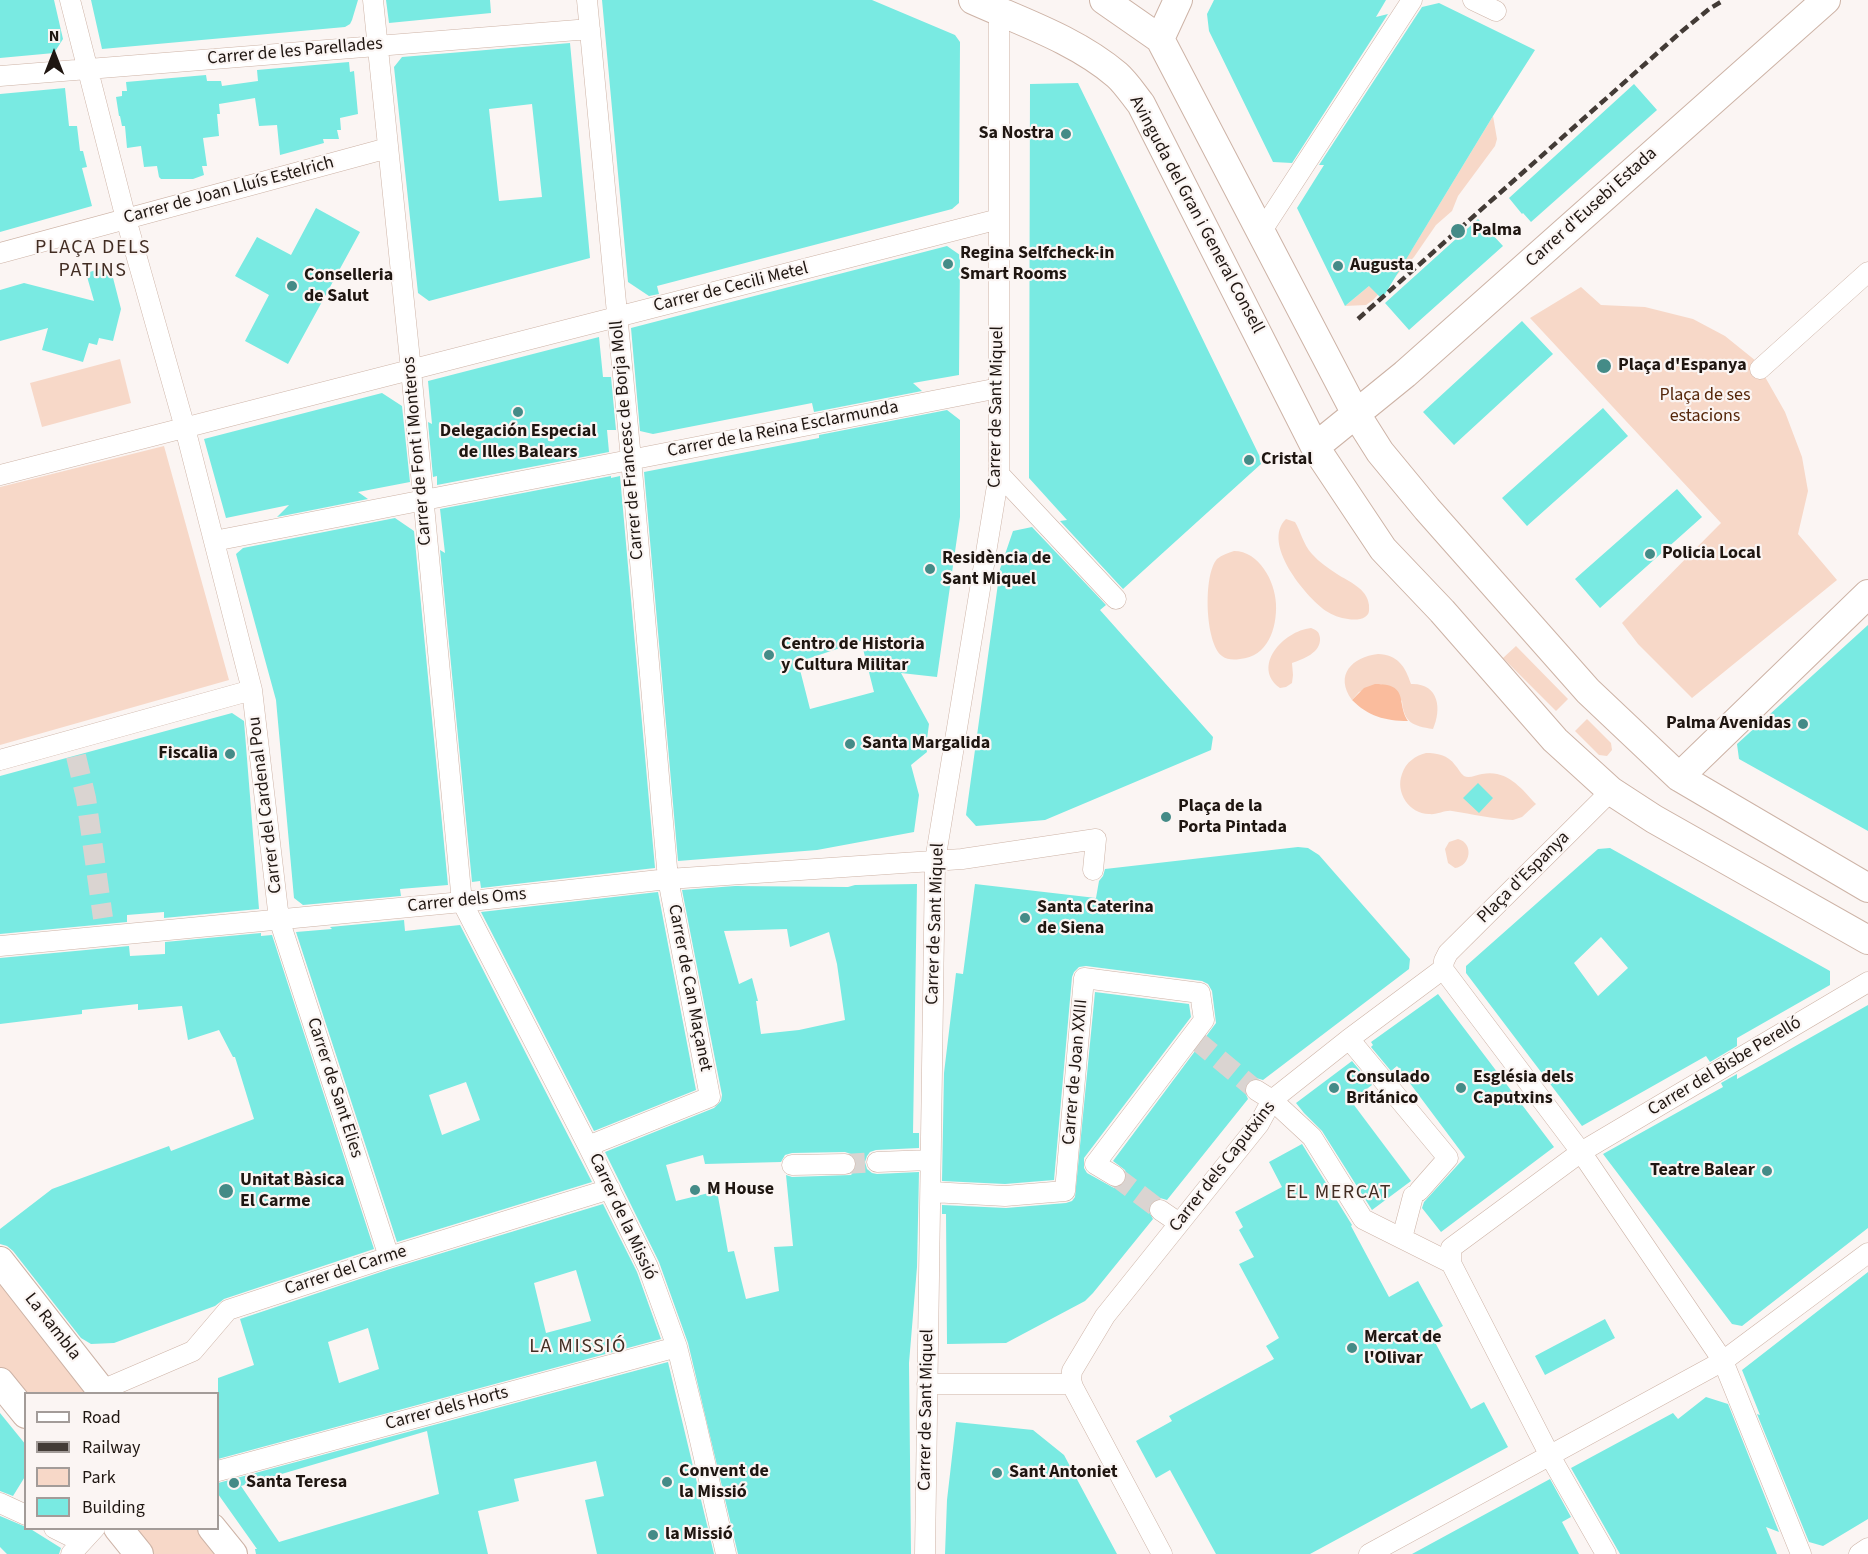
<!DOCTYPE html>
<meta charset="utf-8">
<style>
body{margin:0}
#map{position:relative;width:1868px;height:1554px;overflow:hidden;background:#fbf5f3;font-family:"Source Sans 3",sans-serif}
canvas{display:block}
.legend{position:absolute;left:24px;top:1392px;width:195px;height:138px;box-sizing:border-box;background:#fbf5f3;border:2px solid #a39c99;margin:0;padding:8px 10px;list-style:none;font-size:18px;color:#1f1611}
.legend li{display:flex;align-items:center;gap:12px;height:30px}
.legend b{width:30px;border:2px solid #a39c99}
.north{position:absolute;left:24px;top:24px;width:60px;height:60px;-webkit-text-stroke:4px #fbf5f3;paint-order:stroke;rotate:0deg;font-size:16px;font-weight:700;line-height:24px;text-align:center;color:#1f1611}
.north::after{content:'';display:block;margin:auto;width:21px;height:27px;background:#1f1611;clip-path:polygon(50% 0,100% 100%,50% 72%,0 100%)}
</style>
<div id="map">
<canvas width="1868" height="1554"></canvas>
<ul class="legend">
<li><b style="height:8px;background:#fff"></b>Road</li>
<li><b style="height:8px;background:#433b36"></b>Railway</li>
<li><b style="height:16px;background:#f7d8c8"></b>Park</li>
<li><b style="height:16px;background:#79eae2"></b>Building</li>
</ul>
<div class="north">N</div>
</div>
<script>
const g = document.querySelector('canvas').getContext('2d');
g.lineJoin = 'round';
function fillPath(path, color) {
  g.fillStyle = color;
  g.fill(path, 'evenodd');
}
function strokePath(path, color, width, dash) {
  g.strokeStyle = color;
  g.lineWidth = width;
  g.lineCap = dash ? 'butt' : 'round';
  g.setLineDash(dash || []);
  g.stroke(path);
}
function drawText(font, color, halo, rows, align = 'center') {
  g.font = font + ' "Source Sans 3",sans-serif';
  g.lineWidth = 4.5;
  g.setLineDash([]);
  g.textBaseline = 'middle';
  g.strokeStyle = halo;
  g.fillStyle = color;
  for (const [text, x, y, turn = 0] of rows) {
    g.save();
    g.translate(x, y);
    g.rotate((+turn || 0) * Math.PI / 180);
    g.textAlign = isNaN(turn) ? turn : align;
    if (halo) g.strokeText(text, 0, 0);
    g.fillText(text, 0, 0);
    g.restore();
  }
}
fillPath(new Path2D(`
 M1493,116L1497,139L1495,146L1458,196L1452,211L1436,225L1414,257L1373,300L1366,305L1345,306L1411,251Z
 M1581,287L1601,305L1645,307L1693,319L1725,336L1756,361L1785,412L1802,457L1808,491L1798,534L1837,580L1692,698L1638,644L1622,623L1721,523L1530,318Z
 M120,359L131,403L42,427L30,383Z
 M164,446L229,680L0,745V487Z
 M1286,519L1295,522C1301,532 1303,544 1312,554C1319,562 1328,568 1337,574C1349,582 1367,588 1369,605C1369,610 1370,614 1365,617C1361,620 1353,620 1348,619C1340,618 1332,615 1326,611C1305,596 1261,543 1286,519Z
 M1234,551C1259,551 1275,581 1276,604C1277,628 1268,657 1240,659C1234,660 1227,660 1222,656C1205,643 1203,575 1217,559C1222,555 1228,553 1234,551Z
 M1311,628C1316,630 1319,631 1320,638C1321,653 1303,659 1292,663L1293,675L1292,683L1286,687L1280,688C1251,667 1283,631 1311,628Z
 M1516,646L1568,699L1556,711L1503,658Z
 M1378,654C1398,655 1405,666 1411,684C1439,683 1442,709 1433,729C1413,726 1404,723 1402,701L1381,684L1359,692L1352,700C1334,675 1352,657 1378,654Z
 M1587,719L1611,743L1612,750L1607,756L1599,755L1575,731Z
 M1426,753C1437,753 1448,755 1455,765C1458,768 1460,773 1464,776C1469,779 1476,775 1482,774C1507,769 1521,788 1536,804L1522,817L1513,820C1493,819 1472,814 1452,811C1444,810 1438,815 1429,814C1409,814 1395,792 1402,774C1406,762 1415,756 1426,753Z
 M1458,839C1474,843 1471,866 1455,868L1448,863L1445,849L1449,842Z
 M0,1274L93,1393L26,1394L0,1376Z
 M122,1529H201L222,1554H143Z`), '#f7d8c8');
fillPath(new Path2D(`
 M1375,684C1410,684 1396,703 1408,721C1385,721 1368,716 1352,700L1364,688Z`), '#fabc9d');
fillPath(new Path2D(`
 M0,0H54L63,39L54,53L0,58Z
 M91,0H358L352,20L350,24L345,27L102,49Z
 M386,0H490L491,13L389,23Z
 M602,0H872L955,35L960,42L959,203L952,209L657,286L659,294L649,296L628,282Z
 M1214,0H1386L1376,17L1388,14L1292,163L1273,162L1209,31L1207,14Z
 M1439,3L1535,50L1493,116L1382,299L1369,286L1345,306L1297,208L1324,165H1319L1422,7Z
 M570,43L590,258L429,301L418,293L394,67L402,57ZM532,104L542,197L499,201L489,109Z
 M349,62L350,72L354,71L358,114L340,118L341,130H337L339,139H323L324,143L280,155L277,125L259,126L255,98L219,104L220,114H217L219,136L203,138L207,166H202L204,175L193,179H161L159,177L157,166L144,167L141,146L127,148L125,126H122L120,116H119L116,97L122,96V91H127L126,82L206,75L207,81H221L222,86L258,81L257,70Z
 M1078,83L1260,457L1261,464L1123,589L1060,521L1067,520L1029,478L1030,84Z
 M1634,84L1657,110L1531,222L1523,213L1522,214L1509,198Z
 M65,88L69,126H77L80,151H83L87,167L82,168L92,206L0,232V94Z
 M316,208L360,232L288,364L245,341L269,295L235,276L257,237L291,255Z
 M1478,219L1503,246L1409,330L1385,303Z
 M947,246L960,255L959,375L913,383L922,391L814,412L812,403L653,434L640,431L631,328Z
 M110,266L121,309L113,341L99,338L97,345L89,343L83,362L42,350L48,328L0,341V290L24,283L94,301L86,273Z
 M1522,321L1553,354L1454,445L1423,412Z
 M599,337L603,377H611L616,430H607L609,452L437,485V476L433,477L428,422L432,424L428,381Z
 M382,393L402,406L410,482L358,492L368,499L277,517L289,505L226,518L204,439Z
 M1603,408L1628,436L1527,526L1502,498Z
 M947,410L960,420V517L937,677L901,673L929,724L926,747L927,752L911,765L919,795L914,832L817,850L678,861L644,472L819,438V435ZM861,641L874,692L810,709L798,662Z
 M611,476V478L620,476L655,868L481,888L480,881L472,882L440,550L445,553L440,509Z
 M1677,489L1702,517L1600,608L1575,579Z
 M395,518L414,531L448,885L400,889L401,896L303,905L294,898L276,700L236,554L243,548Z
 M1032,527L1106,605L1100,610L1213,737L1211,750L1045,820L976,826L966,815L1000,569L1013,531Z
 M1868,625V831L1739,759L1737,744Z
 M232,713L244,721L259,909L164,918V912L127,915V922L0,934V776Z
 M1478,783L1493,798L1479,813L1463,798Z
 M1298,847L1308,848L1319,855L1410,959L1409,969L1263,1080L1256,1078L1246,1083L1244,1090L1248,1099L1167,1200L1160,1198L1150,1203L1148,1210L1153,1219L1093,1293L1085,1301L1006,1343L947,1344L946,1214H942V1205L1006,1208L1066,1203L1072,1201L1075,1197L1095,992L1189,1004L1191,1017L1084,1158V1168L1087,1173L1114,1188L1121,1186L1126,1182L1127,1176L1125,1170L1113,1161L1216,1023L1212,991L1208,984L1202,981L1086,966L1079,967L1074,972L1072,977L1054,1180L1005,1184L942,1181L944,1073L956,973L963,974L975,884L1096,898L1099,881L1103,876L1105,869Z
 M1610,848L1830,971V985L1737,1038V1046L1710,1062L1706,1056L1582,1126L1466,973V966L1598,849ZM1601,937L1628,968L1598,996L1574,963Z
 M917,884L913,1133H919V1148L876,1150L870,1152L867,1156L865,1162L867,1169L872,1173L877,1174L919,1172L917,1267L909,1363L911,1554H738L688,1343L659,1262L605,1152L714,1108L721,1101L722,1095L682,890L735,886L848,887L855,885ZM787,929L790,947L829,932L837,964L845,1020L799,1030L761,1034L756,1001H758L752,978L739,984L724,931ZM845,1152L851,1154L855,1157L857,1163L856,1169L851,1175L792,1177L786,1175L793,1246L774,1247L779,1291L746,1299L734,1251L728,1252L717,1191L676,1201L666,1165L703,1155L705,1164L781,1162L785,1155L792,1153Z
 M658,892L696,1090L594,1131L481,912Z
 M404,920L405,931L460,925L592,1182L397,1242L296,932L332,929L330,927ZM466,1082L480,1120L442,1135L429,1095Z
 M261,933V936L272,935L374,1249L224,1299L215,1306L114,1343L91,1344L81,1338L13,1251L7,1246L0,1244V1229L52,1189L169,1146L171,1151L254,1119L235,1057H233L219,1030L188,1040L182,1006L138,1010V1004L82,1010V1014L0,1024V958L129,946L130,956L165,954V942Z
 M1438,994L1554,1147L1441,1232L1422,1208L1424,1202L1465,1157L1397,1066L1391,1071L1371,1047L1373,1045L1371,1042Z
 M1868,1005V1228L1742,1326L1732,1324L1603,1154L1723,1087L1721,1083L1737,1074V1079Z
 M1352,1061L1372,1085L1351,1101L1411,1181L1372,1210L1322,1131L1304,1113L1296,1103Z
 M1302,1144L1352,1225L1351,1226L1389,1297L1418,1281L1443,1326L1430,1333L1471,1409L1484,1402L1508,1447L1310,1554H1216L1170,1470L1156,1478L1136,1441L1172,1421L1169,1416L1274,1359L1266,1346L1279,1338L1239,1264L1254,1257L1239,1230L1243,1227L1235,1212L1282,1187L1269,1162Z
 M603,1204L637,1272L661,1339L218,1459V1378L254,1365L240,1319L393,1268ZM576,1270L591,1321L546,1333L534,1283ZM368,1328L379,1369L339,1383L328,1342Z
 M1868,1272V1519L1823,1546L1809,1542L1757,1414L1760,1415L1742,1370Z
 M1605,1319L1615,1338L1545,1375L1535,1356Z
 M668,1362L714,1554H597L585,1500L604,1496L596,1461L514,1479L519,1501L478,1511L488,1554H256L255,1549H257L218,1494V1483ZM427,1431L439,1494L279,1542L241,1486Z
 M1706,1397L1728,1404L1779,1532L1766,1527L1777,1554H1620L1571,1468L1673,1413L1678,1419Z
 M0,1413L26,1445V1475L13,1496L0,1491Z
 M956,1422L1033,1430L1064,1455L1117,1554H945L947,1500Z
 M1550,1479L1571,1517L1562,1522L1579,1554H1412Z
 M0,1516L26,1527V1528H29L61,1548L59,1554H7L0,1547Z`), '#79eae2');
strokePath(new Path2D(`
 M76,756L86,798L103,918
 M1196,1040L1256,1090
 M845,1164L877,1162
 M1115,1176L1160,1210`), '#dad4d1', 20, [20, 10]);
const street = new Path2D(`
 M70,0L126,219L185,428L252,690L279,919L389,1257
 M373,0L411,370L462,902L588,1146L648,1267L677,1347L696,1423L726,1554
 M587,0L631,459L668,879L710,1097L588,1146
 M1473,0L1496,11
 M0,76L590,29
 M1261,232L1412,0
 M0,253L388,148
 M1760,369L1868,272
 M999,474L1116,599
 M0,475L999,219
 M214,541L999,388
 M0,760L252,690
 M0,946L462,902L668,879L962,859L1096,839L1093,870
 M1443,969L1444,961L1448,953L1611,791
 M1349,1039L1448,1158L1419,1191
 M1256,1090L1272,1100L1312,1137L1363,1219L1451,1263
 M877,1162L930,1160
 M1095,1164L1115,1176
 M792,1165L845,1164
 M931,1192L1005,1196L1065,1191L1084,978L1200,993L1204,1020L1095,1164
 M1160,1210L1179,1223
 M1402,1238L1413,1196
 M927,1384H1072
 M102,1390L193,1351L228,1310L389,1257L610,1189
 M218,1471L677,1347
 M0,1503L26,1515
 M54,1528L82,1542
 M71,1554L95,1528
 M925,1554L935,861L999,474V11
 M1162,1554L1073,1387L1071,1380L1072,1371L1105,1316L1259,1124L1272,1100L1349,1039L1443,969
 M1369,1554L1723,1361L1581,1152L1443,969
 M1606,1554L1550,1456L1451,1263V1248L1581,1152L1868,982
 M1801,1554L1723,1361L1868,1253
 M1859,1554L1868,1548`);
const secondary = new Path2D(`
 M973,0C1022,22 1076,40 1117,75C1126,83 1133,94 1141,104L1315,447L1383,549L1442,611L1555,740L1611,791L1654,819L1868,940
 M1104,0L1160,39L1356,414L1380,452L1427,509L1588,691L1679,777L1868,888
 M1160,39L1178,0
 M1315,447L1405,374L1826,0
 M1679,777L1868,594
 M0,1261L104,1394
 M0,1382L26,1414
 M118,1528L139,1554
 M212,1528L233,1554`);
strokePath(street, '#cdb3a6', 21);
strokePath(secondary, '#cdb3a6', 30);
strokePath(street, '#fff', 20);
strokePath(secondary, '#fff', 28);
strokePath(new Path2D(`
 M1358,319L1681,32L1709,9L1724,0`), '#433b36', 4.5, [9, 4.5]);
for (const [x, y, r, color] of [
 [1066,134,6,"#448b87"],
 [1458,231,8,"#448b87"],
 [948,264,6,"#448b87"],
 [1338,266,6,"#448b87"],
 [292,286,6,"#448b87"],
 [1604,366,8,"#448b87"],
 [518,412,6,"#448b87"],
 [1249,460,6,"#448b87"],
 [1650,554,6,"#448b87"],
 [930,569,6,"#448b87"],
 [769,655,6,"#448b87"],
 [1803,724,6,"#448b87"],
 [850,744,6,"#448b87"],
 [230,754,6,"#448b87"],
 [1166,817,6,"#448b87"],
 [1025,918,6,"#448b87"],
 [1334,1088,6,"#448b87"],
 [1461,1088,6,"#448b87"],
 [1767,1171,6,"#448b87"],
 [695,1190,6,"#448b87"],
 [226,1191,8,"#448b87"],
 [1352,1348,6,"#448b87"],
 [997,1473,6,"#448b87"],
 [667,1482,6,"#448b87"],
 [234,1483,6,"#448b87"],
 [653,1535,6,"#448b87"]
]) {
  const dot = new Path2D();
  dot.arc(x, y, r, 0, 2 * Math.PI);
  g.fillStyle = color;
  g.fill(dot);
  strokePath(dot, '#fbf5f3', 2);
}
drawText('18px', '#1f1611', '#fbf5f3', [
 ["Carrer de les Parellades",295,52,-5],
 ["Carrer de Joan Lluís Estelrich",229,191,-15],
 ["Carrer d'Eusebi Estada",1592,208,-42],
 ["Avinguda del Gran i General Consell",1196,215,62],
 ["Carrer de Cecili Metel",731,288,-14],
 ["Carrer de Sant Miquel",997,407,-89],
 ["Carrer de la Reina Esclarmunda",783,430,-11],
 ["Carrer de Francesc de Borja Moll",628,440,-95],
 ["Carrer de Font i Monteros",418,451,-95],
 ["Carrer del Cardenal Pou",266,805,-97],
 ["Plaça d'Espanya",1524,878,-45],
 ["Carrer dels Oms",467,901,-6],
 ["Carrer de Sant Miquel",936,924,-88],
 ["Carrer de Can Maçanet",689,988,79],
 ["Carrer del Bisbe Perelló",1725,1067,-31],
 ["Carrer de Joan XXIII",1076,1072,-85],
 ["Carrer de Sant Elies",334,1088,72],
 ["Carrer dels Caputxins",1223,1167,-52],
 ["Carrer de la Missió",622,1217,65],
 ["Carrer del Carme",346,1271,-18],
 ["La Rambla",52,1327,52],
 ["Carrer dels Horts",447,1409,-15],
 ["Carrer de Sant Miquel",927,1410,-89]
]);
drawText('bold 18px', '#1f1611', '#fbf5f3', [
 ["Sa Nostra",1054,134,"right"],
 ["Palma",1472,231],
 ["Regina Selfcheck-in",960,254],
 ["Smart Rooms",960,275],
 ["Augusta",1350,266],
 ["Conselleria",304,276],
 ["de Salut",304,297],
 ["Plaça d'Espanya",1618,366],
 ["Delegación Especial",518,432,"center"],
 ["de Illes Balears",518,453,"center"],
 ["Cristal",1261,460],
 ["Policia Local",1662,554],
 ["Residència de",942,559],
 ["Sant Miquel",942,580],
 ["Centro de Historia",781,645],
 ["y Cultura Militar",781,666],
 ["Palma Avenidas",1791,724,"right"],
 ["Santa Margalida",862,744],
 ["Fiscalia",218,754,"right"],
 ["Plaça de la",1178,807],
 ["Porta Pintada",1178,828],
 ["Santa Caterina",1037,908],
 ["de Siena",1037,929],
 ["Consulado",1346,1078],
 ["Británico",1346,1099],
 ["Església dels",1473,1078],
 ["Caputxins",1473,1099],
 ["Teatre Balear",1755,1171,"right"],
 ["Unitat Bàsica",240,1181],
 ["El Carme",240,1202],
 ["M House",707,1190],
 ["Mercat de",1364,1338],
 ["l'Olivar",1364,1359],
 ["Convent de",679,1472],
 ["la Missió",679,1493],
 ["Sant Antoniet",1009,1473],
 ["Santa Teresa",246,1483],
 ["la Missió",665,1535]
], 'left');
drawText('18px', '#552609', '#fbf5f3', [
 ["Plaça de ses",1705,396],
 ["estacions",1705,417]
]);
g.letterSpacing = '1.5px';
drawText('20px', '#422d23', '#fbf5f3', [
 ["PLAÇA DELS",93,249],
 ["PATINS",93,272],
 ["EL MERCAT",1339,1194],
 ["LA MISSIÓ",578,1348]
]);
g.letterSpacing = '0px';
</script>
